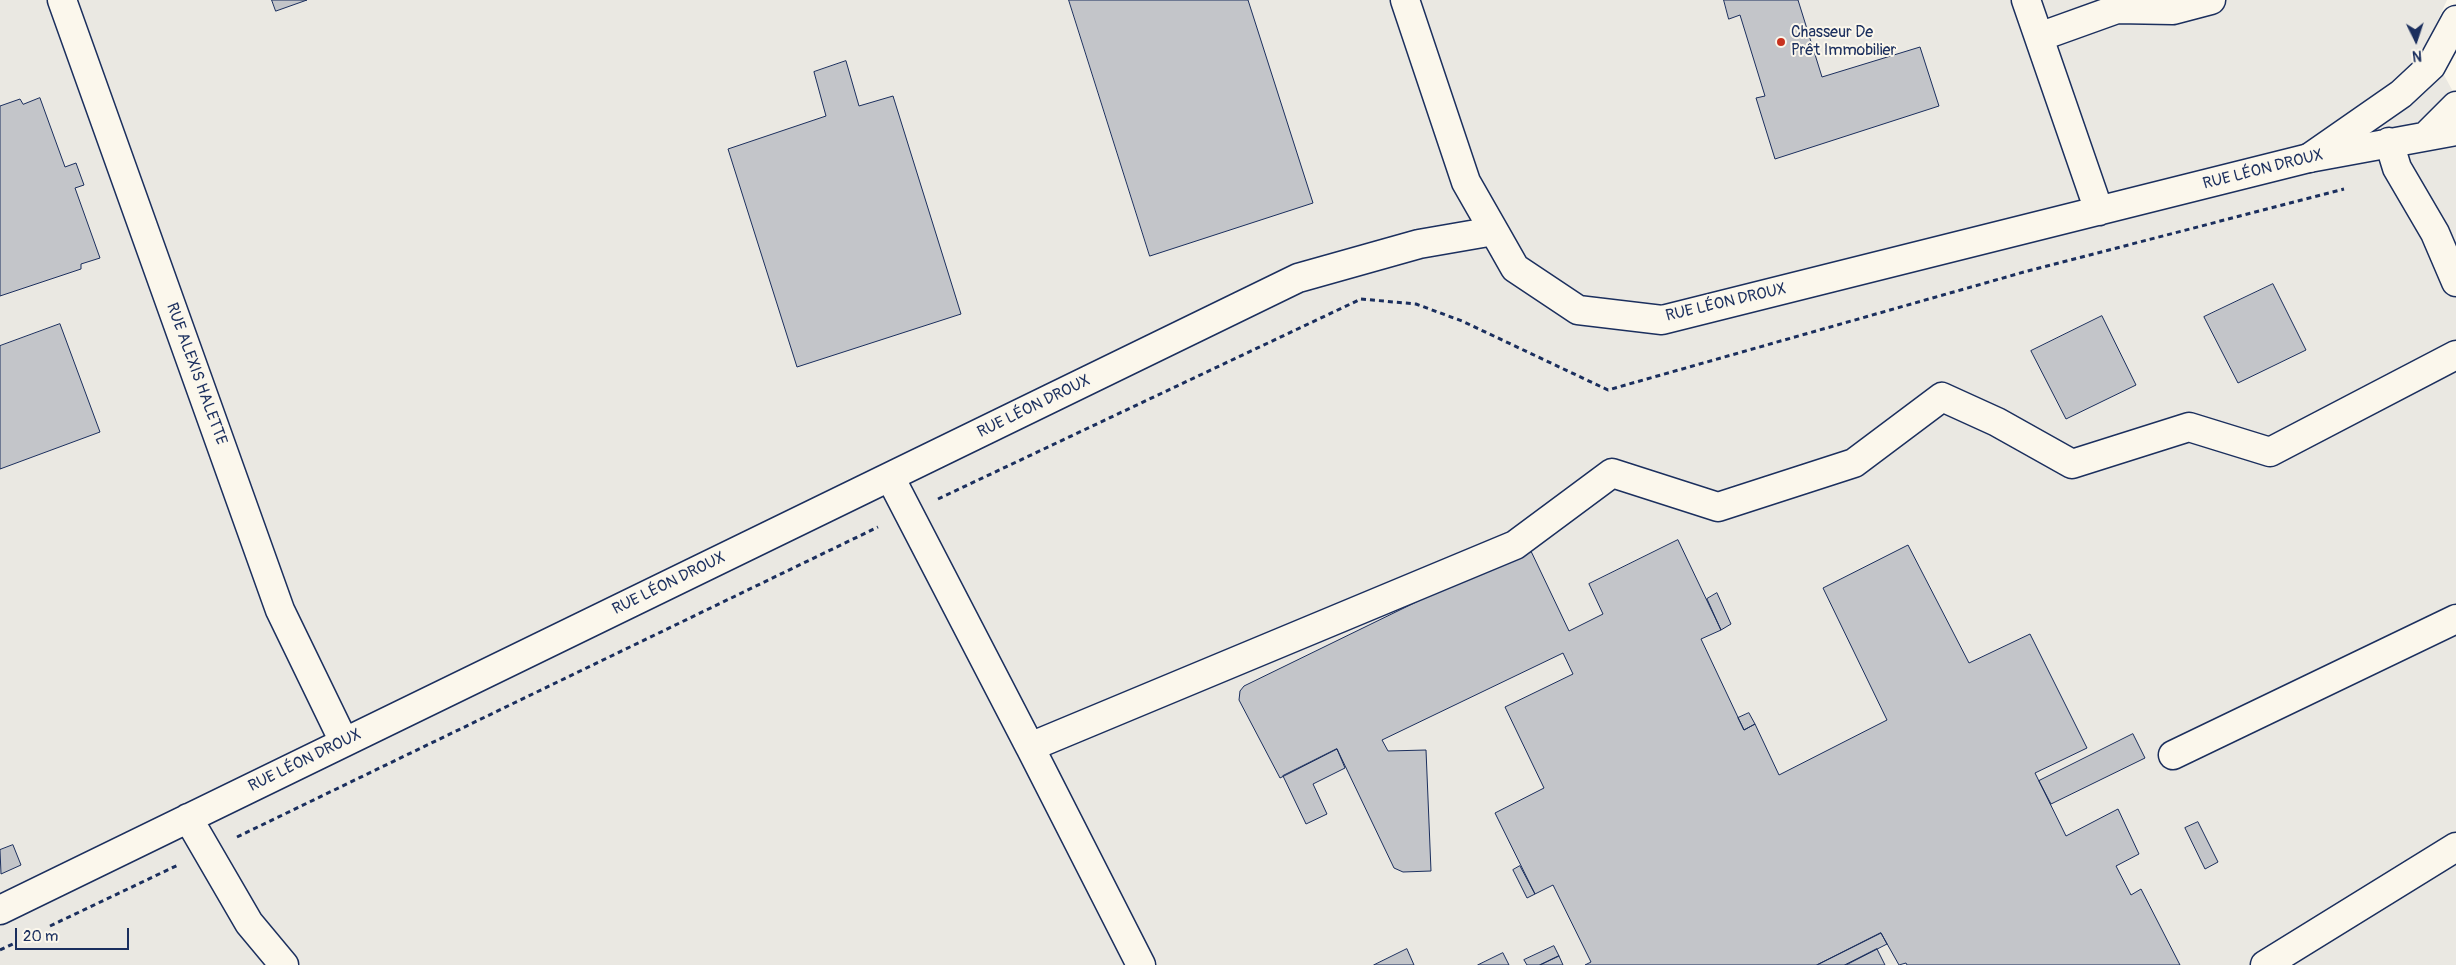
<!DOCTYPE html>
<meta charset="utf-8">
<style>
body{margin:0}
#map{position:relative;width:2456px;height:965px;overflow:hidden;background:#fbf7ec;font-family:Pangolin,sans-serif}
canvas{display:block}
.north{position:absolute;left:2391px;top:15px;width:50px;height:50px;-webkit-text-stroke:4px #fbf7ec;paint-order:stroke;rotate:176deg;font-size:14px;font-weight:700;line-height:20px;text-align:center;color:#1b2f5e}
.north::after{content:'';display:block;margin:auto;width:18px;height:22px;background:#1b2f5e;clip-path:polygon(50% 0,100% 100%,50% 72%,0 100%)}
.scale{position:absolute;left:15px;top:928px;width:114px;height:22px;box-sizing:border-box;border:2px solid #1b2f5e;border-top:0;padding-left:6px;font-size:15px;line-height:18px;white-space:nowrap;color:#1b2f5e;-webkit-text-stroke:4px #fbf7ec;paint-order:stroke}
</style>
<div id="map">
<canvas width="2456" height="965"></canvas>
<div class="north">N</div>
<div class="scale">20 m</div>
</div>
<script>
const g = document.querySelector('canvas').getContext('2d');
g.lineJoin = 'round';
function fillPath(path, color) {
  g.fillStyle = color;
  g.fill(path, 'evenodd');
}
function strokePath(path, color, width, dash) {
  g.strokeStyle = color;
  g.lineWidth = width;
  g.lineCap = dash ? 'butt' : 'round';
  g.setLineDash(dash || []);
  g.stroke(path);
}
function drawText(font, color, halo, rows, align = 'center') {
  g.font = font + ' Pangolin,sans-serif';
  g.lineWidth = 4;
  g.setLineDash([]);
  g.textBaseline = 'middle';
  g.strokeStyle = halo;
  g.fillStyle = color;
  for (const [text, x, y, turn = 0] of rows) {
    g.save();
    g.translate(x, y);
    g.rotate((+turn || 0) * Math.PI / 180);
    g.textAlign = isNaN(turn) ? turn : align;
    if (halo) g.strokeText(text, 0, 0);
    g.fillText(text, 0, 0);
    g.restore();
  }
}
fillPath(new Path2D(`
 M0,0H2447L2427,44L2456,97V965H0Z`), '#eae8e2');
const building = new Path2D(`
 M272,0H307L276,11Z
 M1069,0H1248L1313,203L1150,256Z
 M1724,0H1798L1822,77L1920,47L1939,106L1775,159L1756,98L1765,96L1740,15L1729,19Z
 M846,61L859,106L893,96L961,314L797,367L728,149L826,116L814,72Z
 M40,98L65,167L76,163L84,185L75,188L100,258L81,264V269L0,296V106L20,99L23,104Z
 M2273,284L2306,350L2238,383L2204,317Z
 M2102,316L2136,385L2066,419L2031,351Z
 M60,324L100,432L0,469V346Z
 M1678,540L1721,630L1701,639L1744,730L1755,724L1779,775L1887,720L1823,588L1908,545L1969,663L2030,634L2087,748L2035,773L2066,836L2118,809L2139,854L2116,866L2131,895L2141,889L2180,965H1907L1906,963L1899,965L1881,933L1817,965H1585L1591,962L1553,885L1535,894L1495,813L1544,788L1505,707L1573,674L1563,653L1382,740L1388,751L1426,750L1431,871L1403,872L1394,868L1337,749L1280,778L1239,700L1240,691L1244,686L1529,547L1569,631L1603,614L1589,584Z
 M1717,593L1731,624L1721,630L1707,599Z
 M1749,713L1755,724L1744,730L1738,718Z
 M2133,734L2145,758L2051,804L2039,781Z
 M1337,749L1345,768L1313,784L1327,814L1306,824L1283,776Z
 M2198,822L2218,862L2205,869L2185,828Z
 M13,845L21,865L1,874L0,850Z
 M1520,866L1535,894L1527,898L1513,870Z
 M1881,933L1887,944L1846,965H1817Z
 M1554,946L1559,956L1540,965H1527L1524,960Z
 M1407,949L1414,965H1374Z
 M1877,949L1885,965H1845Z
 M1503,953L1509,965H1478Z
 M1559,956L1563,965H1540Z`);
fillPath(building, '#c3c5c9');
strokePath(building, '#1b2f5e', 1);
const minor = new Path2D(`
 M62,0L280,610L344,742
 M1405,0L1466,182L1494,231
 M2026,0L2099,211
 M2039,37L2117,9L2173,10L2211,0
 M2427,135L2456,106
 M2389,142L2397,168L2435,233L2456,282
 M890,477L1030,747
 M2173,755L2456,619
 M188,818L249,923L284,965
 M0,910L1298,278L1419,244L1494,231L1515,268L1578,310L1662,320L2309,158L2456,131
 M1141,965L1030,747L1515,545L1612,473L1718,507L1854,463L1942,397L1997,422L2072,464L2189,427L2270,452L2456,355
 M2265,965L2456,847`);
const major = new Path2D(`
 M2309,158L2401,94L2431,66L2456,20`);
strokePath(minor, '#1b2f5e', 31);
strokePath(major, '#1b2f5e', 31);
strokePath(new Path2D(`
 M1361,299L1416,304L1462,321L1608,390L2024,272L2344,189
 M938,499L1361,299
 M237,837L878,527
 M50,926L178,865
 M0,950L15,943`), '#1b2f5e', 3, [5, 4]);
strokePath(minor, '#fbf7ec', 28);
strokePath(major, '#fbf7ec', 28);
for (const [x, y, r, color] of [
 [1781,42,5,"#c8321e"]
]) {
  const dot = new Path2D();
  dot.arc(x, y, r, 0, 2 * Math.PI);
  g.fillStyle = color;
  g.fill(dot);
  strokePath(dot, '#fbf7ec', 2);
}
drawText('16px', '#1b2f5e', '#fbf7ec', [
 ["Chasseur De",1791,33],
 ["Prêt Immobilier",1791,51]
], 'left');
drawText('16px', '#1b2f5e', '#fbf7ec', [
 ["RUE LÉON DROUX",2263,170,-14],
 ["RUE LÉON DROUX",1726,303,-13],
 ["RUE ALEXIS HALETTE",196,374,70],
 ["RUE LÉON DROUX",1034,407,-26],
 ["RUE LÉON DROUX",669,584,-26],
 ["RUE LÉON DROUX",305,761,-26]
]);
</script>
